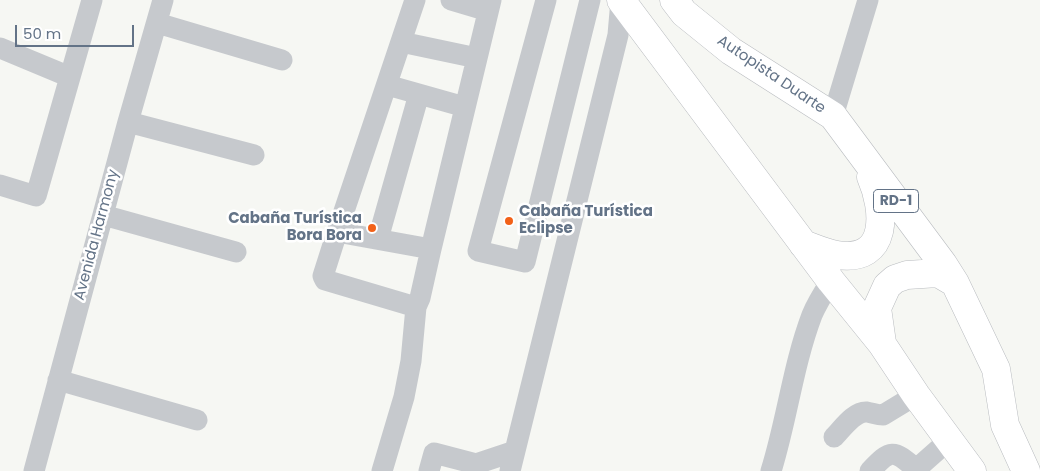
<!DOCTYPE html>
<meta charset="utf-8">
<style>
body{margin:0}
#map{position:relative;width:1040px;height:471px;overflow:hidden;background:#f6f7f3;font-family:Poppins,sans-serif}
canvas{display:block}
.scale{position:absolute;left:15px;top:25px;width:119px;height:22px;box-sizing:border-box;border:2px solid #637387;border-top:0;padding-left:6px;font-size:15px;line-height:18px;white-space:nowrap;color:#637387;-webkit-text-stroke:4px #fff;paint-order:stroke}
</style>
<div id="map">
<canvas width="1040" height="471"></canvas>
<div class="scale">50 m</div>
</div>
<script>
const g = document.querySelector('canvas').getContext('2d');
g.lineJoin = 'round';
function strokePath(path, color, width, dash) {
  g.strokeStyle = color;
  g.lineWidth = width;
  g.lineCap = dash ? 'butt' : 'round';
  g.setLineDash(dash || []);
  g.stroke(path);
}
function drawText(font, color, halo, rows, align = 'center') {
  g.font = font + ' Poppins,sans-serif';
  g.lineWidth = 5;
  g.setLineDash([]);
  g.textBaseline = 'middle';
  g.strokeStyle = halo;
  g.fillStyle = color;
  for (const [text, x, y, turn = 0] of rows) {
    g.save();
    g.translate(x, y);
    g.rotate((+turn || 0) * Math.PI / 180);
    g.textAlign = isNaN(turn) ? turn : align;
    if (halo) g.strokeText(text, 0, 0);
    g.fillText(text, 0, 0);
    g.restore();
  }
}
const highway = new Path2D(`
 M621,0L831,281L882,344L916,395L972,471
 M674,0L684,13L731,51L833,116L943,264L955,283L996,369L1005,425L1026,471
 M803,244C814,248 825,253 837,255C890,263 885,209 871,177
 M882,343L877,308L887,286L895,279L907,275L938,273L955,283`);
strokePath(highway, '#b8bbbf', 29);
strokePath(new Path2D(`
 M415,0L337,232L431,249L491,0
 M451,0L488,11
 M546,0L478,251L525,262L590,0
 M157,23L282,60
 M401,42L477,58
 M0,48L70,77
 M387,85L465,107
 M833,116L868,0
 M128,122L254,155
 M0,185L36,196L92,0
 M103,215L236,252
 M337,232L323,276L325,280L416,307L420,298L431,249
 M378,239L419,94
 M58,380L197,420
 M834,437C842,429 854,411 867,412C873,413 877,415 883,415L916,395
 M34,471L128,122L163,0
 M382,471L404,397L411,361L416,307
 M429,471L434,453L476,464L515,451
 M510,471L618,35L621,0
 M771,471C787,420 793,365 812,315C817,303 824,292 831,281
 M870,471C891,449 893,449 916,469
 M914,471L949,440`), '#c6c9cd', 21);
strokePath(highway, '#fff', 28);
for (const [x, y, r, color] of [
 [509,221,5,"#f26118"],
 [372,228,5,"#f26118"]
]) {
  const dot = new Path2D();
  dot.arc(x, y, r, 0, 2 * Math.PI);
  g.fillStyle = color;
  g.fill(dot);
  strokePath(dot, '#fff', 2);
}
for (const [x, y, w] of [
 [896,201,45]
]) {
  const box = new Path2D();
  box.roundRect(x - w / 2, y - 11.5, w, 23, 4);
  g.fillStyle = '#fff';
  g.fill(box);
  strokePath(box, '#637387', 1);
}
drawText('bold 14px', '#637387', null, [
 ["RD-1",896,201]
]);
drawText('15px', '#637387', '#fff', [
 ["Autopista Duarte",771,75,34],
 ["Avenida Harmony",97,235,-75]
]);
drawText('bold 15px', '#637387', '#fff', [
 ["Cabaña Turística",519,212],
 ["Eclipse",519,229],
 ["Cabaña Turística",362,219,"right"],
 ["Bora Bora",362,236,"right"]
], 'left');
</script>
